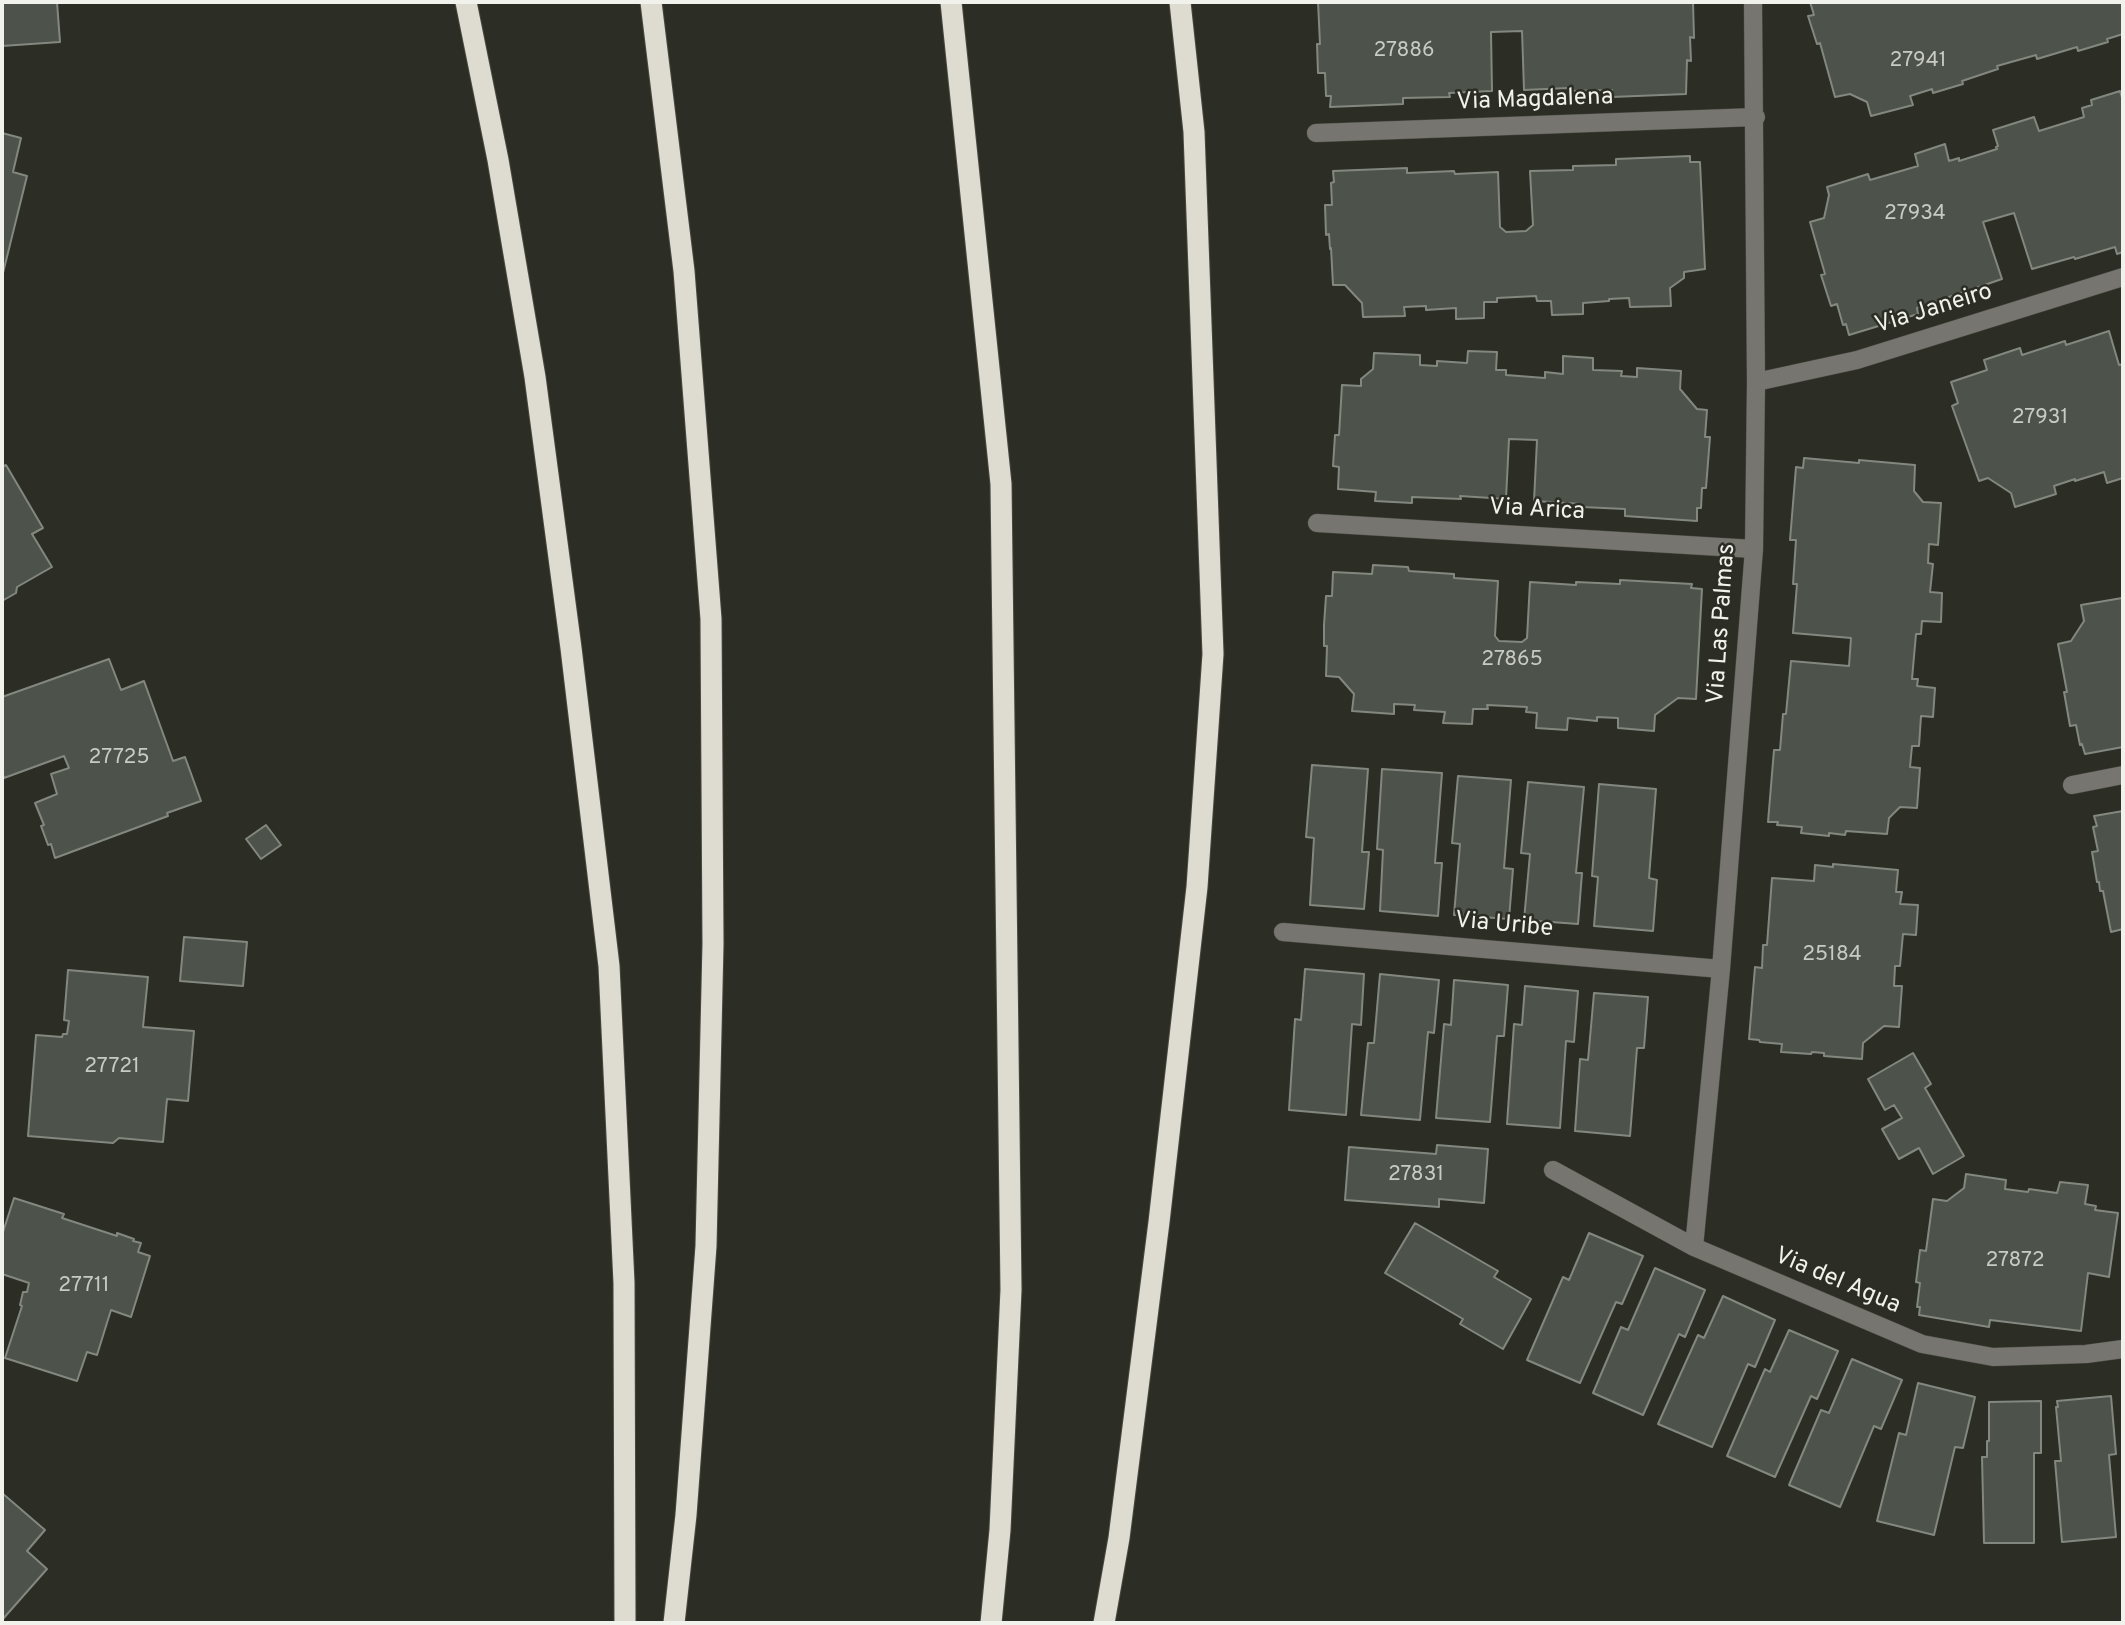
<!DOCTYPE html>
<style>
body{margin:0}
#map{position:relative;width:2125px;height:1625px;overflow:hidden;background:#2c2d24;font-family:Overpass,sans-serif}
canvas{display:block}
.frame{position:absolute;inset:0;border:4px solid #f1f2ec;pointer-events:none}
</style>
<div id="map">
<canvas width="2125" height="1625"></canvas>
<div class="frame"></div>
</div>
<script>
const g = document.querySelector('canvas').getContext('2d');
g.lineJoin = 'round';
function fillPath(path, color) {
  g.fillStyle = color;
  g.fill(path, 'evenodd');
}
function strokePath(path, color, width, dash) {
  g.strokeStyle = color;
  g.lineWidth = width;
  g.lineCap = dash ? 'butt' : 'round';
  g.setLineDash(dash || []);
  g.stroke(path);
}
function drawText(font, color, halo, rows, align = 'center') {
  g.font = font + ' Overpass,sans-serif';
  g.lineWidth = 5;
  g.setLineDash([]);
  g.textBaseline = 'middle';
  g.strokeStyle = halo;
  g.fillStyle = color;
  for (const [text, x, y, turn = 0] of rows) {
    g.save();
    g.translate(x, y);
    g.rotate((+turn || 0) * Math.PI / 180);
    g.textAlign = isNaN(turn) ? turn : align;
    if (halo) g.strokeText(text, 0, 0);
    g.fillText(text, 0, 0);
    g.restore();
  }
}
const building = new Path2D(`
 M2,2H57L60,42L2,46Z
 M1318,2H1693L1694,38L1690,37L1691,61L1687,60L1686,94L1612,97V90L1569,91L1568,88L1524,90L1522,31L1491,32L1492,91L1449,93L1450,97L1403,98V104L1330,107L1331,96H1326L1325,73H1318L1317,44H1320Z
 M1810,2H2123V34L2107,39L2108,42L2078,51L2077,47L2037,59L2036,55L1997,66L1998,69L1962,81L1963,84L1933,93L1932,89L1910,96L1913,105L1871,116L1867,102L1850,94L1835,97L1820,43L1817,44L1808,16L1814,15Z
 M2120,91L2123,101V252L2117,254L2115,247L2075,259L2074,257L2032,269L2014,213L1983,222L2002,279L1917,308L1918,314L1849,335L1846,324L1843,325L1837,304L1831,306L1821,275L1825,274L1810,222L1824,218L1829,195L1827,187L1868,174L1870,180L1918,166L1915,154L1945,144L1949,161L1959,158V161L1997,149L1996,147L1998,146L1993,130L2034,117L2039,131L2084,117L2082,108L2092,105L2091,100Z
 M2,133L21,138L13,172L27,176L2,277Z
 M1690,156V162H1700L1705,269L1684,272V278L1670,288L1671,306L1630,307L1629,298L1609,299V301L1583,303V314L1552,315L1551,301H1537L1536,296L1497,298V302H1484V318L1456,319V308L1426,310V306L1404,307L1405,316L1363,317L1362,303L1345,285H1333L1331,248L1330,249L1329,234L1326,235L1325,205H1332L1331,183L1334,182L1333,171L1407,168V173L1454,171L1455,174L1498,172L1500,227L1506,232L1526,231L1533,225L1530,171L1573,170V166L1616,165V159Z
 M2109,331L2119,365L2123,364V478L2107,483L2104,472L2075,481V479L2054,486L2056,494L2015,507L2011,493L1988,478L1979,481L1952,406L1958,403L1951,382L1987,370L1984,360L2020,348L2022,355L2065,341L2066,345Z
 M1468,351L1497,352L1496,370H1506V375L1545,378V372L1563,374V356L1593,358V370L1622,371L1621,376L1637,377V368L1681,371L1680,389L1697,409L1707,410L1705,437H1710L1706,488H1702L1701,508H1697V521L1625,516V509L1582,507V504L1534,501L1537,440L1509,439L1506,499L1460,496L1461,499L1412,497V503L1375,501L1376,492L1338,489L1339,467L1333,466L1335,435H1339L1342,385L1361,386V379L1373,369L1374,353L1420,355V365L1437,366V361L1467,363Z
 M1804,458L1859,463V460L1915,465L1914,491L1923,502L1941,503L1938,545L1929,544L1928,563L1933,564L1930,592L1942,593L1941,622L1922,621L1921,634H1916L1912,679H1918L1917,686L1935,688L1933,717L1921,716L1919,746H1912L1910,767L1920,768L1917,808L1900,807L1889,818L1887,834L1846,831L1845,835L1829,833V836L1801,833L1802,827L1777,825L1778,822H1768L1774,750H1780L1783,714H1786L1791,661L1849,666L1851,638L1793,633L1797,584H1793L1796,540H1790L1796,467L1803,468Z
 M6,465L43,528L32,534L52,567L17,587L16,593L2,601V467Z
 M1373,565L1408,567L1409,571L1454,574V578L1498,581L1495,636L1499,641L1522,642L1527,638L1530,582L1576,585V582L1620,584V580L1692,584L1691,588L1702,589L1696,699L1678,698L1655,715L1654,731L1618,728V718L1597,717V721L1568,718L1567,730L1536,728L1537,713L1526,712L1527,707L1487,705L1488,709H1473L1472,724L1443,723L1445,712L1414,710L1415,705L1394,704V714L1352,711L1354,694L1339,677L1326,676L1327,646H1324V625L1326,596H1332L1333,572L1372,574Z
 M2122,598L2123,601V747L2085,754L2082,744L2080,745L2076,725L2070,726L2064,692H2067L2058,644L2071,641L2084,621L2081,605Z
 M109,659L121,690L144,681L173,761L185,757L201,801L167,813L168,816L55,858L51,844L48,845L41,826L44,825L35,803L57,794L51,774L69,768L64,756L4,778L2,772V697Z
 M1312,765L1368,769L1362,852H1369L1364,909L1310,905L1314,838L1306,837Z
 M1382,769L1442,773L1435,863H1442L1438,916L1380,911L1383,850L1377,849Z
 M1458,776L1511,780L1504,868L1513,869L1509,919L1454,915L1460,844L1452,843Z
 M1528,782L1584,787L1576,873H1582L1578,924L1524,920L1530,854L1521,853Z
 M1599,784L1656,789L1649,878L1657,880L1653,931L1594,926L1598,877L1592,876Z
 M2123,811V929L2111,932L2103,891H2100L2099,882H2097L2092,852L2098,851L2093,827L2097,826L2094,816Z
 M266,825L281,845L261,859L246,839Z
 M1833,864L1898,870L1896,892H1902L1900,904L1918,905L1916,935L1903,934L1900,966H1895L1894,986H1902L1899,1027L1884,1026L1863,1043L1862,1059L1824,1056V1053L1812,1052L1811,1054L1781,1052L1782,1044L1760,1042L1759,1040L1749,1039L1755,967L1762,968L1763,945H1767L1772,878L1814,881L1815,865L1833,867Z
 M184,937L247,942L243,986L180,981Z
 M1305,969L1364,974L1361,1025L1352,1024L1346,1115L1289,1110L1295,1019L1301,1020Z
 M68,970L148,977L143,1027L194,1031L188,1101L167,1099L163,1142L119,1138L113,1143L28,1136L36,1035L62,1037L63,1034H67L69,1021L64,1020Z
 M1380,974L1439,980L1434,1033L1428,1032L1420,1120L1361,1115L1368,1043H1374Z
 M1454,980L1508,985L1504,1036H1497L1490,1122L1436,1118L1444,1024L1451,1025Z
 M1525,986L1578,991L1574,1042L1566,1041L1560,1128L1507,1124L1514,1024L1522,1025Z
 M1594,993L1648,997L1644,1048H1637L1630,1136L1575,1131L1580,1059L1588,1060Z
 M1913,1053L1931,1084L1925,1088L1964,1156L1933,1174L1919,1148L1899,1159L1882,1129L1902,1118L1894,1105L1885,1110L1868,1079Z
 M1437,1145L1488,1149L1484,1203L1439,1199V1207L1345,1200L1349,1147L1436,1154Z
 M1966,1174L2006,1180L2005,1189L2028,1192L2029,1189L2057,1193L2060,1182L2088,1185L2085,1204L2096,1206L2095,1210L2118,1213L2109,1277L2088,1273L2081,1331L1990,1320L1989,1327L1919,1315L1920,1307H1917L1920,1283L1916,1282L1920,1250L1926,1251L1933,1199L1947,1201L1964,1188Z
 M14,1198L64,1214L62,1218L117,1236V1233L134,1239L133,1241L141,1243L138,1252L150,1256L131,1317L111,1310L97,1355L87,1352L77,1381L5,1358L22,1306L20,1305L23,1292H27L29,1283L2,1274V1235Z
 M1415,1223L1498,1271L1494,1277L1531,1299L1503,1349L1460,1324L1463,1319L1385,1273Z
 M1589,1233L1643,1256L1622,1304L1616,1302L1580,1383L1527,1360L1563,1277L1569,1280Z
 M1655,1268L1705,1290L1685,1337L1679,1334L1643,1415L1593,1393L1621,1327L1628,1330Z
 M1723,1296L1775,1320L1755,1367L1748,1364L1712,1447L1658,1424L1698,1335L1704,1338Z
 M1789,1330L1838,1351L1817,1399L1811,1396L1775,1477L1727,1456L1765,1369L1770,1372Z
 M1852,1359L1902,1380L1881,1429L1874,1426L1840,1507L1789,1485L1821,1410L1829,1413Z
 M1918,1383L1975,1397L1963,1448L1955,1447L1934,1535L1877,1521L1899,1433L1906,1435Z
 M2111,1396L2116,1454L2109,1455L2116,1537L2062,1542L2055,1461H2061L2056,1407H2058L2057,1401Z
 M2041,1401V1453H2034V1543H1984L1982,1457H1987V1441H1989V1402Z
 M2,1493L45,1530L27,1551L47,1569L2,1620Z`);
fillPath(building, '#4d534b');
strokePath(building, '#82887f', 2);
const minor = new Path2D(`
 M1316,133L1756,117
 M1756,382L1857,360L2123,277
 M1317,523L1754,549
 M2072,785L2123,775
 M1283,932L1721,969
 M1553,1170L1694,1247L1922,1344L1993,1357L2086,1354L2123,1349
 M1694,1247L1721,969L1754,549L1756,382L1753,2`);
const highway = new Path2D(`
 M466,2L498,160L535,377L571,648L609,966L624,1283L625,1623
 M651,2L684,271L711,619L713,944L706,1246L686,1515L674,1623
 M951,2L1001,484L1011,1290L1000,1530L991,1623
 M1104,1623L1119,1538L1159,1222L1197,887L1213,654L1194,132L1180,2`);
strokePath(minor, '#484940', 19);
strokePath(highway, '#484940', 23);
strokePath(minor, '#767570', 18);
strokePath(highway, '#dedbd0', 21);
drawText('21px', '#c8cac4', null, [
 ["27886",1404,52],
 ["27941",1918,62],
 ["27934",1915,215],
 ["27931",2040,419],
 ["27865",1512,661],
 ["27725",119,759],
 ["25184",1832,956],
 ["27721",112,1068],
 ["27831",1416,1176],
 ["27872",2015,1262],
 ["27711",84,1287]
]);
drawText('24px', '#f1f2ec', '#2c2d24', [
 ["Via Magdalena",1535,101,-2],
 ["Via Janeiro",1934,310,-17],
 ["Via Arica",1537,511,3],
 ["Via Las Palmas",1723,624,-86],
 ["Via Uribe",1504,926,5],
 ["Via del Agua",1837,1282,23]
]);
</script>
